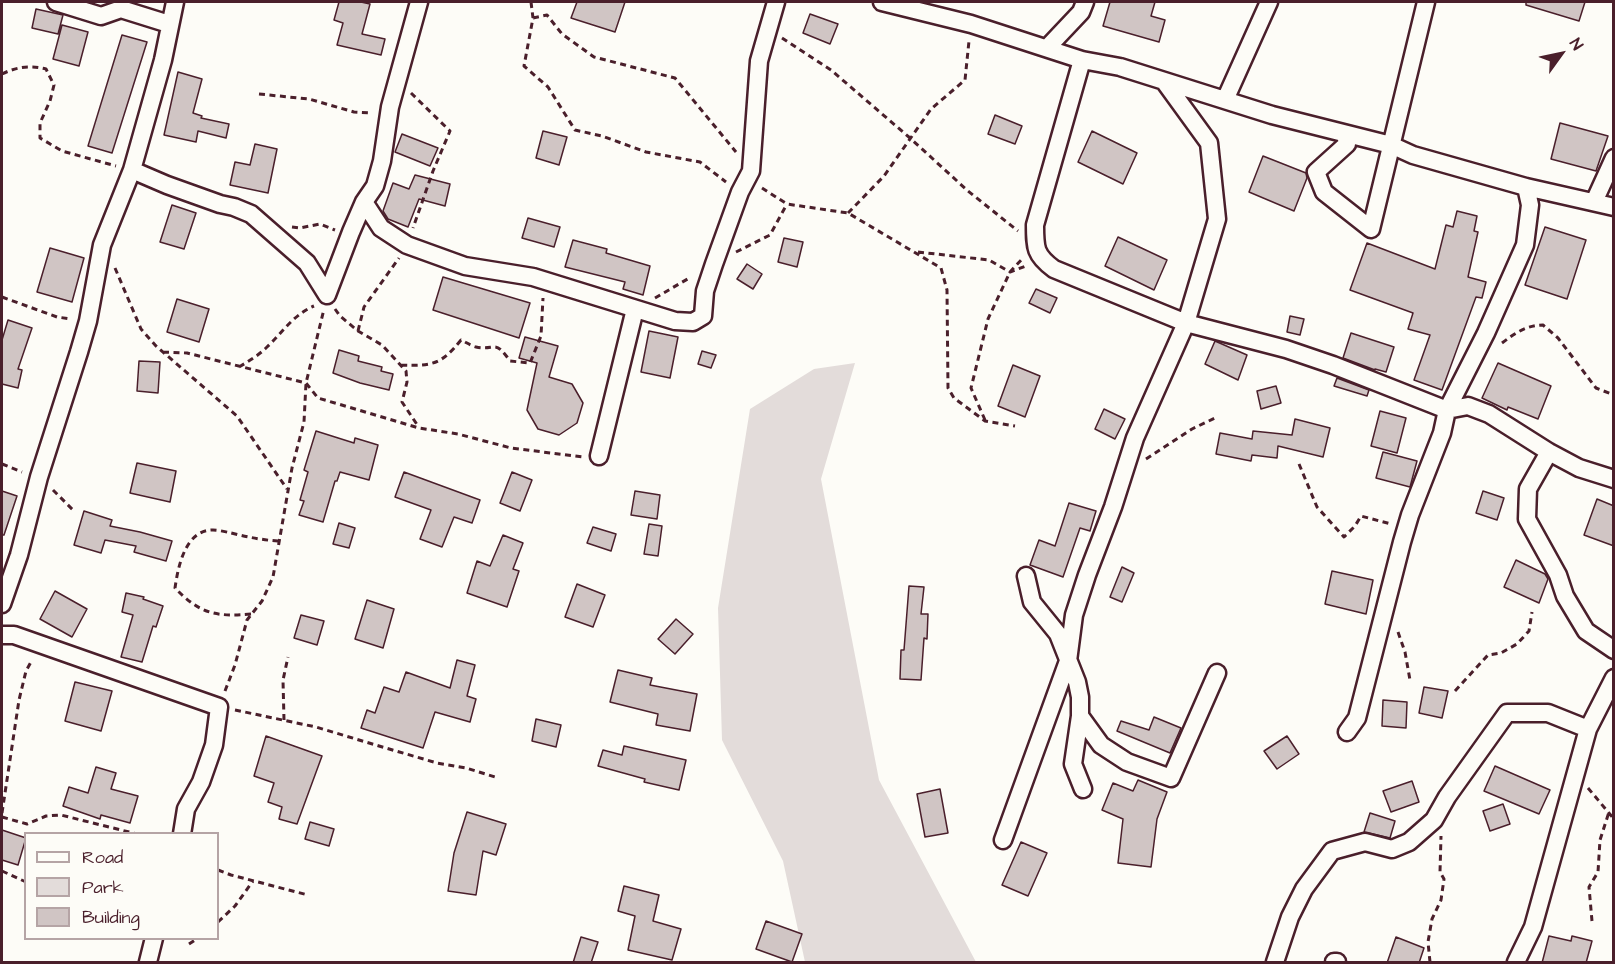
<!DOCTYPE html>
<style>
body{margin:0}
#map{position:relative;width:1615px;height:964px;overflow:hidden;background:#fdfcf7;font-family:"Architects Daughter",sans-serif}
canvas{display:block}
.frame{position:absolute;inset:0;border:3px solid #4a1f2b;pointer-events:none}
.legend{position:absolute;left:24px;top:832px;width:195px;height:108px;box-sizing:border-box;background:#fdfcf7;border:2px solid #b5a4a5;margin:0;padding:8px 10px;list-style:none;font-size:18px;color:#4a1f2b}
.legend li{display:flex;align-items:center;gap:12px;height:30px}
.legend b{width:30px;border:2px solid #b5a4a5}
.north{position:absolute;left:1531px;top:24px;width:60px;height:60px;-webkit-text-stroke:4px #fdfcf7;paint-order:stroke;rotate:57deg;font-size:16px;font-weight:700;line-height:24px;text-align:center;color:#4a1f2b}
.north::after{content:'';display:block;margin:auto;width:21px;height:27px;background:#4a1f2b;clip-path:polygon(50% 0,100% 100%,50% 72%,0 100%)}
</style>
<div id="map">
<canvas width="1615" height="964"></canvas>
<div class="frame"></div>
<ul class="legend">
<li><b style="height:8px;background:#fdfcf7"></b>Road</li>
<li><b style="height:16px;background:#e3dcda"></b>Park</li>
<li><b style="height:16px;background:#d0c5c4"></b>Building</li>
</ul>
<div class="north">N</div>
</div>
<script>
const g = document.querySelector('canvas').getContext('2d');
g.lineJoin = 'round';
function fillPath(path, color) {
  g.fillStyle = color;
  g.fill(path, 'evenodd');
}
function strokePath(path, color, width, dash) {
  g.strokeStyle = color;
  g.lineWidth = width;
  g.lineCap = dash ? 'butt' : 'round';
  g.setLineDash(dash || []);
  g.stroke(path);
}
fillPath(new Path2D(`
 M855,363L821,479L879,780L976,962H805L783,861L722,740L718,608L750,409L814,369Z`), '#e3dcda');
const building = new Path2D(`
 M339,2H361L370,4L362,34L385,39L381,55L337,45L343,23L334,20Z
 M577,2H625L615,32L571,18Z
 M1110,2H1155L1151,16L1165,20L1159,42L1103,26Z
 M1526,2H1585L1579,21L1526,5Z
 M36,9L63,15L58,34L32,28Z
 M810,14L838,24L830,44L803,33Z
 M62,25L88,32L79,66L53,59Z
 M122,35L147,42L112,153L88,146Z
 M178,72L202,79L193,113L202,116L201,118L229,124L226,138L198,131L196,142L164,135Z
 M995,115L1022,126L1015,144L988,134Z
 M1560,123L1608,136L1596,171L1551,159Z
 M543,131L567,137L559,165L536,158Z
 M1092,131L1137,153L1123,184L1078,162Z
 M402,134L438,148L430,166L395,152Z
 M255,144L277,149L268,193L230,185L235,162L250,165Z
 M1263,156L1306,173L1307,178L1294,211L1249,192Z
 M415,175L450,184L445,206L419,199L408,227L388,219L383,211L393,183L409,189Z
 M172,205L196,213L184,249L160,242Z
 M1457,211L1477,216L1474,231L1478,232L1468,277L1486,282L1482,298L1476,297L1442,390L1414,380L1430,335L1408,329L1413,313L1350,290L1367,243L1435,269L1446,225L1453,227Z
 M528,218L560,227L554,247L522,238Z
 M1545,227L1586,240L1567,299L1525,285Z
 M1118,237L1167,260L1154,290L1105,266Z
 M784,238L803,242L797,267L778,262Z
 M573,240L607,249L606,253L650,266L643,295L623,289L625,282L565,267Z
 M50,248L84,258L72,302L37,292Z
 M747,264L762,274L753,289L737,279Z
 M443,277L530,303L519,338L433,310Z
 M1036,289L1057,298L1050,313L1029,303Z
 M177,299L209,309L199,342L167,332Z
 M1290,316L1304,319L1300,335L1287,332Z
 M8,320L32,328L18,369L22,370L18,388L2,384V340Z
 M649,331L678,337L670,378L641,372Z
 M1351,333L1394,347L1386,372L1375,369V370L1343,358Z
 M525,337L558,346L549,377L572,384L583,403L577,423L559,435L538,429L527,410L537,363L519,358Z
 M1215,341L1247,355L1238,380L1205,364Z
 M339,350L359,356L358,361L382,367L381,371L393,374L389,390L360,383L333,373Z
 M702,351L716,355L711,368L698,364Z
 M139,361L160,362L158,393L137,391Z
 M1498,363L1551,386L1538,419L1508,407L1507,410L1482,398Z
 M1013,365L1040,376L1025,417L998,406Z
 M1337,378L1369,390L1367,396L1334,386Z
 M1276,386L1281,403L1261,409L1257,391Z
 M1104,409L1125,419L1115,439L1095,429Z
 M1380,411L1406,418L1397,453L1371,446Z
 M1295,419L1330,428L1323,457L1278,446L1277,458L1252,455L1251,461L1216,454L1220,433L1252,439L1253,431L1292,435Z
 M316,431L354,443L355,438L378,445L369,480L340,472L337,481H335L323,522L299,515L304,501L300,500L308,472L304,470Z
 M1383,452L1417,461L1410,487L1376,478Z
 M137,463L176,471L170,502L130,493Z
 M404,472L480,500L472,523L454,517L442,547L420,539L431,510L395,497Z
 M512,472L532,480L520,511L500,503Z
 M2,491L17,496L4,535H2Z
 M635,491L660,495L657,519L631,515Z
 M1483,491L1504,498L1497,520L1476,513Z
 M1597,499L1614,506V546L1584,535Z
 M1069,503L1096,511L1090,531L1080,528L1063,577L1030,565L1039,540L1055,546Z
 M84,511L112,520L110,526L140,532L172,541L166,561L134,552L136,546L105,540L101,553L74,545Z
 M339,523L355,528L349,548L333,544Z
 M649,524L662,526L658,556L644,554Z
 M593,527L616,534L611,551L587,543Z
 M503,535L523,543L513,569L519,571L507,607L467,593L477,561L490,566Z
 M1516,560L1545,574L1548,579L1539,603L1504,587Z
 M1122,567L1134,573L1122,602L1110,597Z
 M1332,571L1373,580L1366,614L1325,604Z
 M577,584L605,595L593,627L565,617Z
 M909,586L924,587L921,614H928L927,639L924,638L921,680L900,679L901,650H904Z
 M55,591L87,609L72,637L40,619Z
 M126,593L144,597L143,599L163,606L156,627L153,626L142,662L121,657L133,615L122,612Z
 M367,600L394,609L383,648L355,639Z
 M301,615L324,621L317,645L294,638Z
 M676,619L693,634L675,654L658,639Z
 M457,660L475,665L467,696L476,699L470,722L435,712L423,748L361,728L367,710L375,713L384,687L399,692L406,672L450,688Z
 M618,670L652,678L650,685L697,694L690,731L656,725L658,714L610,702Z
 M75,682L112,691L101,731L65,721Z
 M1424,687L1448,691L1442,718L1419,713Z
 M1383,700L1407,702L1406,728L1382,726Z
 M1154,717L1181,728L1170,753L1117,731L1121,721L1149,730Z
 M536,719L561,725L556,747L532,741Z
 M266,736L322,756L297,824L279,819L282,807L268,802L274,783L254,776Z
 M1287,736L1299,754L1277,769L1264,751Z
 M624,746L686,760L679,790L644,782L645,779L598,766L603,750L622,755Z
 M1495,766L1550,790L1539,814L1484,791Z
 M96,767L116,773L111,789L138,796L130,823L101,815L100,819L63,806L69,787L88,793Z
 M1138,780L1167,792L1157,819L1151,867L1118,863L1123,819L1102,810L1113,783L1133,791Z
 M1412,781L1419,802L1391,812L1383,791Z
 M940,789L948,833L925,837L917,794Z
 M1503,804L1510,824L1490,831L1483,811Z
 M467,812L506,824L496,855L483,851L476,895L448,891L454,853Z
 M1370,813L1395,821L1390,838L1364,832Z
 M310,822L334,829L329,846L305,839Z
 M2,830L26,838L18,865L2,860Z
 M1021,842L1047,853L1028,896L1002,885Z
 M624,886L659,895L653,921L681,929L672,960L628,950L635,916L618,911Z
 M766,921L802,934L792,962L756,949Z
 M1549,936L1571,941L1572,936L1592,941L1586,963H1542Z
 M581,937L598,942L591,963H573Z
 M1396,937L1424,948L1419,963H1387Z`);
fillPath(building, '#d0c5c4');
strokePath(building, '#4a1f2b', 1.5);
const minor = new Path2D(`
 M56,2L101,16L121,9L169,24
 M882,2L971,24L1082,60L1120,67L1272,115L1391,145L1413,155L1526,187L1614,207
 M1047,48L1081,12L1085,2
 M1082,60L1035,225C1035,248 1035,255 1054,269L1186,323L1286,349L1333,365L1447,410L1468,406L1489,414L1549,452L1579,468L1614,479
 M1225,100L1269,2
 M1345,134L1347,144L1316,172L1324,192L1371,229L1426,2
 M132,170L167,185L220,204L234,207L251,214L307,263L327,295
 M364,202L381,228L407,245L465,266L533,277L675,321L693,322L703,316L705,291L714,264L740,192L751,171L759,61L776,2
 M1594,202L1614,158
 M327,295L351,232L364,202L375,186L382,161L390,107L419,2
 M1549,452L1528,489L1527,519L1558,575L1565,596L1586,631L1614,650
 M599,456L635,309
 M1026,576L1032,602L1058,634L1077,682L1080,697V716L1073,764L1083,789
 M2,604L19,555L39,477L79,352L88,321L102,245L132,170L163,60L175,2
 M2,635H14L219,707L214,745L201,782L186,809L182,834
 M1080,716L1101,745L1127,762L1171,778L1217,673
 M1347,732L1357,718L1402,542L1410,515L1442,433L1447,410L1486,333L1525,245L1530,205L1526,187
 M1003,840L1068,661L1074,615L1087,575L1113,507L1135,438L1186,323L1217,219L1209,143L1164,81
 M148,962L154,938
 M1275,962L1290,917L1304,889L1332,851L1365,842L1392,849L1409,842L1434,820L1447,797L1507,713H1548L1588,729L1614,678
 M1334,962H1337
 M1516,962L1533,927L1588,729`);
strokePath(minor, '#4a1f2b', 21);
strokePath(new Path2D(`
 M531,2L533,18L524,66L548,87L575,130L602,136L646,152L700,162L726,182
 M533,18L547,15L562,34L594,57L675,78L736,152
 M782,38L831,70L910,138L968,191L1018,231
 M2,74C16,67 30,65 46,69L54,85L50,101L40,123V138L62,151L116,166
 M411,93L450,131L433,171L413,228
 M259,94L309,99L354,112L372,113
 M762,188L787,204L848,213L941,268L947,290L948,388L954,398L985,421L1015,426
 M848,213L884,176L931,109L965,80L969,41
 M292,227L300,228L320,224L335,230
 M736,252L770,235L787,204
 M918,252L989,260L1010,272L1026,266
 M115,268L141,329L156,346L237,416L287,489
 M2,297L57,317L71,319
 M655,298L691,277
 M335,309L340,316L358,331L382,345L406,371L407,382L402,402L418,426
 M358,331L364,307L399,258
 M1502,343C1515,333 1527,325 1543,325L1558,338L1596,388L1614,395
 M163,352L187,353L306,383L318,398L419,428L458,434L511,448L583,457
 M401,365C432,366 441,365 461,340C466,342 471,346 476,347C496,351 494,338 510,361L530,363L541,336L543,298
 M239,367C249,361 259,355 267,347C283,332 293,315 314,306
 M985,420L971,388L988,319L1010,272L1023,258
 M1146,459L1192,429L1215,418
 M2,464L22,472
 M1299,464L1317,507L1344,537L1355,526L1361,516L1391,524
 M53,490L75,512
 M251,614C216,617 200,614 175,588C178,567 185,530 213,530C219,530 226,532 231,533C247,537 262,540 278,541
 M1398,632L1405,652L1410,680
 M225,691L235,665L247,620L262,601L273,577L292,468L304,422L306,383L324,309
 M1455,691L1488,655L1501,653L1517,644L1529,631L1532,612
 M235,710L316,727L379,746L437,763L466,768L495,777
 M284,720L283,680L288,657
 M1588,788L1614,819
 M2,813L19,700L26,671L32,660
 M2,817L27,824L46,816L61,815L137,834
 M218,870L231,875L308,895
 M2,871L26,882
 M1592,921L1589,887L1598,872L1600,840L1609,812
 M218,922L235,906L253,881
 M189,944L198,938
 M1430,962L1428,942L1432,919L1441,900L1444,879L1440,872L1441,836`), '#4a1f2b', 3, [6, 4.5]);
strokePath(minor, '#fdfcf7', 16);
</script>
